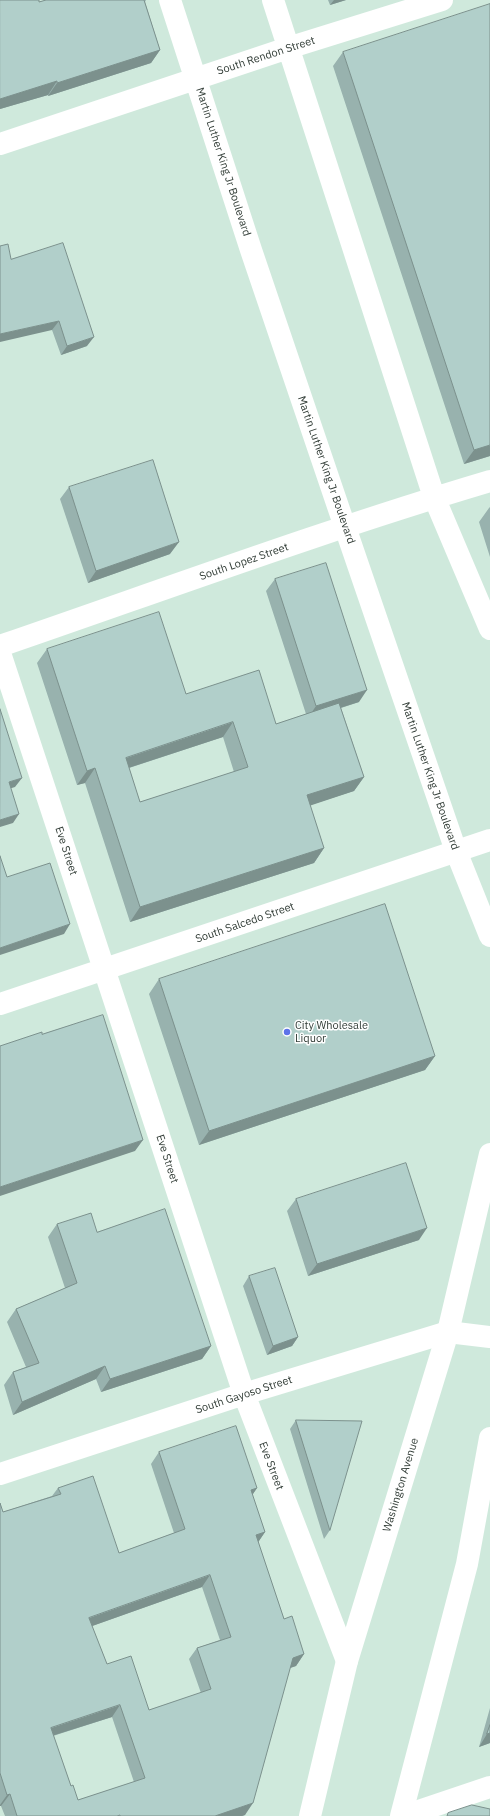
<!DOCTYPE html>
<style>
body{margin:0}
canvas{display:block;background:#cfe9dc}
</style>
<canvas width="490" height="1816"></canvas>
<script>
const g = document.querySelector('canvas').getContext('2d');
g.lineJoin = 'round';
function strokePath(path, color, width, dash) {
  g.strokeStyle = color;
  g.lineWidth = width;
  g.lineCap = dash ? 'butt' : 'round';
  g.setLineDash(dash || []);
  g.stroke(path);
}
function fillPath(path, color) {
  g.fillStyle = color;
  g.fill(path, 'evenodd');
}
function drawText(font, color, halo, rows, align = 'center') {
  g.font = font + ' "IBM Plex Sans",sans-serif';
  g.lineWidth = 3;
  g.setLineDash([]);
  g.textBaseline = 'middle';
  g.strokeStyle = halo;
  g.fillStyle = color;
  for (const [text, x, y, turn = 0] of rows) {
    g.save();
    g.translate(x, y);
    g.rotate((+turn || 0) * Math.PI / 180);
    g.textAlign = isNaN(turn) ? turn : align;
    if (halo) g.strokeText(text, 0, 0);
    g.fillText(text, 0, 0);
    g.restore();
  }
}
strokePath(new Path2D(`
 M170,0L251,250L345,527L456,851L490,936
 M273,0L434,497L490,629
 M0,144L288,48L442,0
 M0,646C163,590 325,530 490,481
 M0,653L244,1394L347,1661
 M0,1004L490,840
 M0,1474L244,1394L448,1332L490,1337
 M404,1816L490,1787`), '#fff', 22);
strokePath(new Path2D(`
 M310,1816L347,1661L448,1332L490,1154
 M401,1816L467,1564L490,1438`), '#fff', 22);
fillPath(new Path2D(`
 M0,0L39,2L46,0H146L145,2L160,50L151,63L48,96V95L0,109Z
 M328,0H346L330,5Z
 M343,52L490,456L464,464L333,66Z
 M11,259L87,346L61,355L52,330Z
 M69,487L170,554L88,583L60,499Z
 M490,507V557L479,522L489,508Z
 M275,579L359,702L341,708L364,777L354,791L310,805L324,848L314,863L130,922L85,783L77,785L37,663L47,649L276,724L306,714L266,591ZM223,737L234,772L140,802L129,768Z
 M159,979L435,1056L425,1070L199,1145L149,994Z
 M296,1199L419,1240L308,1276L287,1211Z
 M57,1224L97,1232L211,1346L202,1359L101,1392L96,1379L13,1415L4,1385L13,1372L26,1367L7,1322L16,1309L65,1288L48,1237Z
 M249,1276L298,1337L292,1346L267,1355L243,1286Z
 M296,1420L330,1530L324,1539L290,1429Z
 M159,1452L257,1488L252,1495L265,1532L258,1542L284,1619L304,1654L296,1666L290,1668L245,1815L242,1816H5L1,1806H0V1503L3,1512L52,1496L58,1488L119,1553L174,1533L151,1464ZM202,1587L220,1640L197,1648L189,1659L201,1693L149,1710L107,1664L92,1626ZM112,1717L134,1782L78,1800L71,1786L53,1736Z
 M490,1708V1743L479,1747Z`), '#98b2ae');
fillPath(new Path2D(`
 M334,0H346L330,5Z
 M160,50L151,63L48,96L57,83Z
 M57,81L48,95L0,109V99Z
 M59,321L52,330L0,342V334Z
 M94,337L87,346L61,355L67,346Z
 M490,445V456L464,464L474,450Z
 M179,542L170,554L88,583L96,571Z
 M367,690L359,702L308,718L316,706Z
 M233,722L223,737L116,772L126,758Z
 M95,768L85,783L77,785L87,771Z
 M364,777L354,791L297,810L307,795Z
 M22,778L15,787L2,791L9,782Z
 M19,814L13,823L0,827V820Z
 M324,848L314,863L130,922L140,907Z
 M70,924L64,934L0,955V948Z
 M435,1056L425,1070L199,1145L209,1131Z
 M143,1140L135,1151L0,1196V1187Z
 M427,1228L419,1240L308,1276L317,1264Z
 M298,1337L292,1346L267,1355L273,1346Z
 M211,1346L202,1359L101,1392L110,1379Z
 M105,1366L96,1379L13,1415L22,1402Z
 M257,1488L249,1500L251,1490Z
 M265,1532L257,1544L256,1535Z
 M210,1575L202,1587L81,1630L89,1618Z
 M304,1654L296,1666L284,1670L293,1658Z
 M120,1705L112,1717L42,1739L51,1728Z
 M490,1733V1743L479,1747L487,1734Z
 M10,1794L1,1806H0V1805L7,1795Z
 M253,1803L245,1815L242,1816H215Z`), '#7c918d');
const building = new Path2D(`
 M0,0H39V2L46,0H144L160,50L57,83V81L0,99Z
 M490,4V445L474,450L343,52Z
 M63,243L94,337L67,346L59,321L0,334V246L8,244L11,259Z
 M153,460L179,542L96,571L69,487Z
 M326,563L367,690L316,706L275,579Z
 M159,612L186,694L259,670L276,724L339,703L364,777L307,795L324,848L140,907L95,768L87,771L47,649ZM233,722L248,767L140,802L126,758Z
 M0,709L22,778L9,782L19,814L0,820Z
 M0,856L7,877L50,863L70,924L0,948Z
 M385,904L435,1056L209,1131L159,979Z
 M103,1015L143,1140L0,1187V1046L42,1032V1034Z
 M406,1163L427,1228L317,1264L296,1199Z
 M165,1209L211,1346L110,1379L105,1366L22,1402L13,1372L39,1363L16,1309L77,1283L57,1224L91,1213L97,1232Z
 M275,1268L298,1337L273,1346L249,1276Z
 M296,1420L362,1421L330,1530Z
 M236,1426L257,1488L251,1490L265,1532L256,1535L284,1619L292,1616L304,1654L293,1658L253,1803L215,1816H120V1815L117,1816H17L10,1794L7,1795L0,1773V1503L3,1512L61,1494L58,1488L93,1476L119,1553L185,1529L159,1452ZM210,1575L231,1637L197,1648L211,1689L149,1710L131,1656L107,1664L89,1618ZM120,1705L145,1778L78,1800L73,1785L71,1786L51,1728Z
 M490,1725V1733L487,1734Z
 M472,1805L490,1809V1816H447L448,1813Z`);
fillPath(building, '#b1cfca');
strokePath(building, '#7c918d', 1);
for (const [x, y, r, color] of [
 [287,1032,4,"#5d72e9"]
]) {
  const dot = new Path2D();
  dot.arc(x, y, r, 0, 2 * Math.PI);
  g.fillStyle = color;
  g.fill(dot);
  strokePath(dot, '#fff', 1.5);
}
drawText('11px', '#323d37', '#fff', [
 ["South Rendon Street",266,56,-18],
 ["Martin Luther King Jr Boulevard",223,162,72],
 ["Martin Luther King Jr Boulevard",326,470,71],
 ["South Lopez Street",244,562,-19],
 ["Martin Luther King Jr Boulevard",430,776,71],
 ["Eve Street",66,851,72],
 ["South Salcedo Street",245,923,-19],
 ["Eve Street",167,1159,72],
 ["South Gayoso Street",244,1395,-18],
 ["Eve Street",271,1466,69],
 ["Washington Avenue",401,1485,-73]
]);
drawText('11px', '#323d37', '#fff', [
 ["City Wholesale",295,1026],
 ["Liquor",295,1039]
], 'left');
</script>
